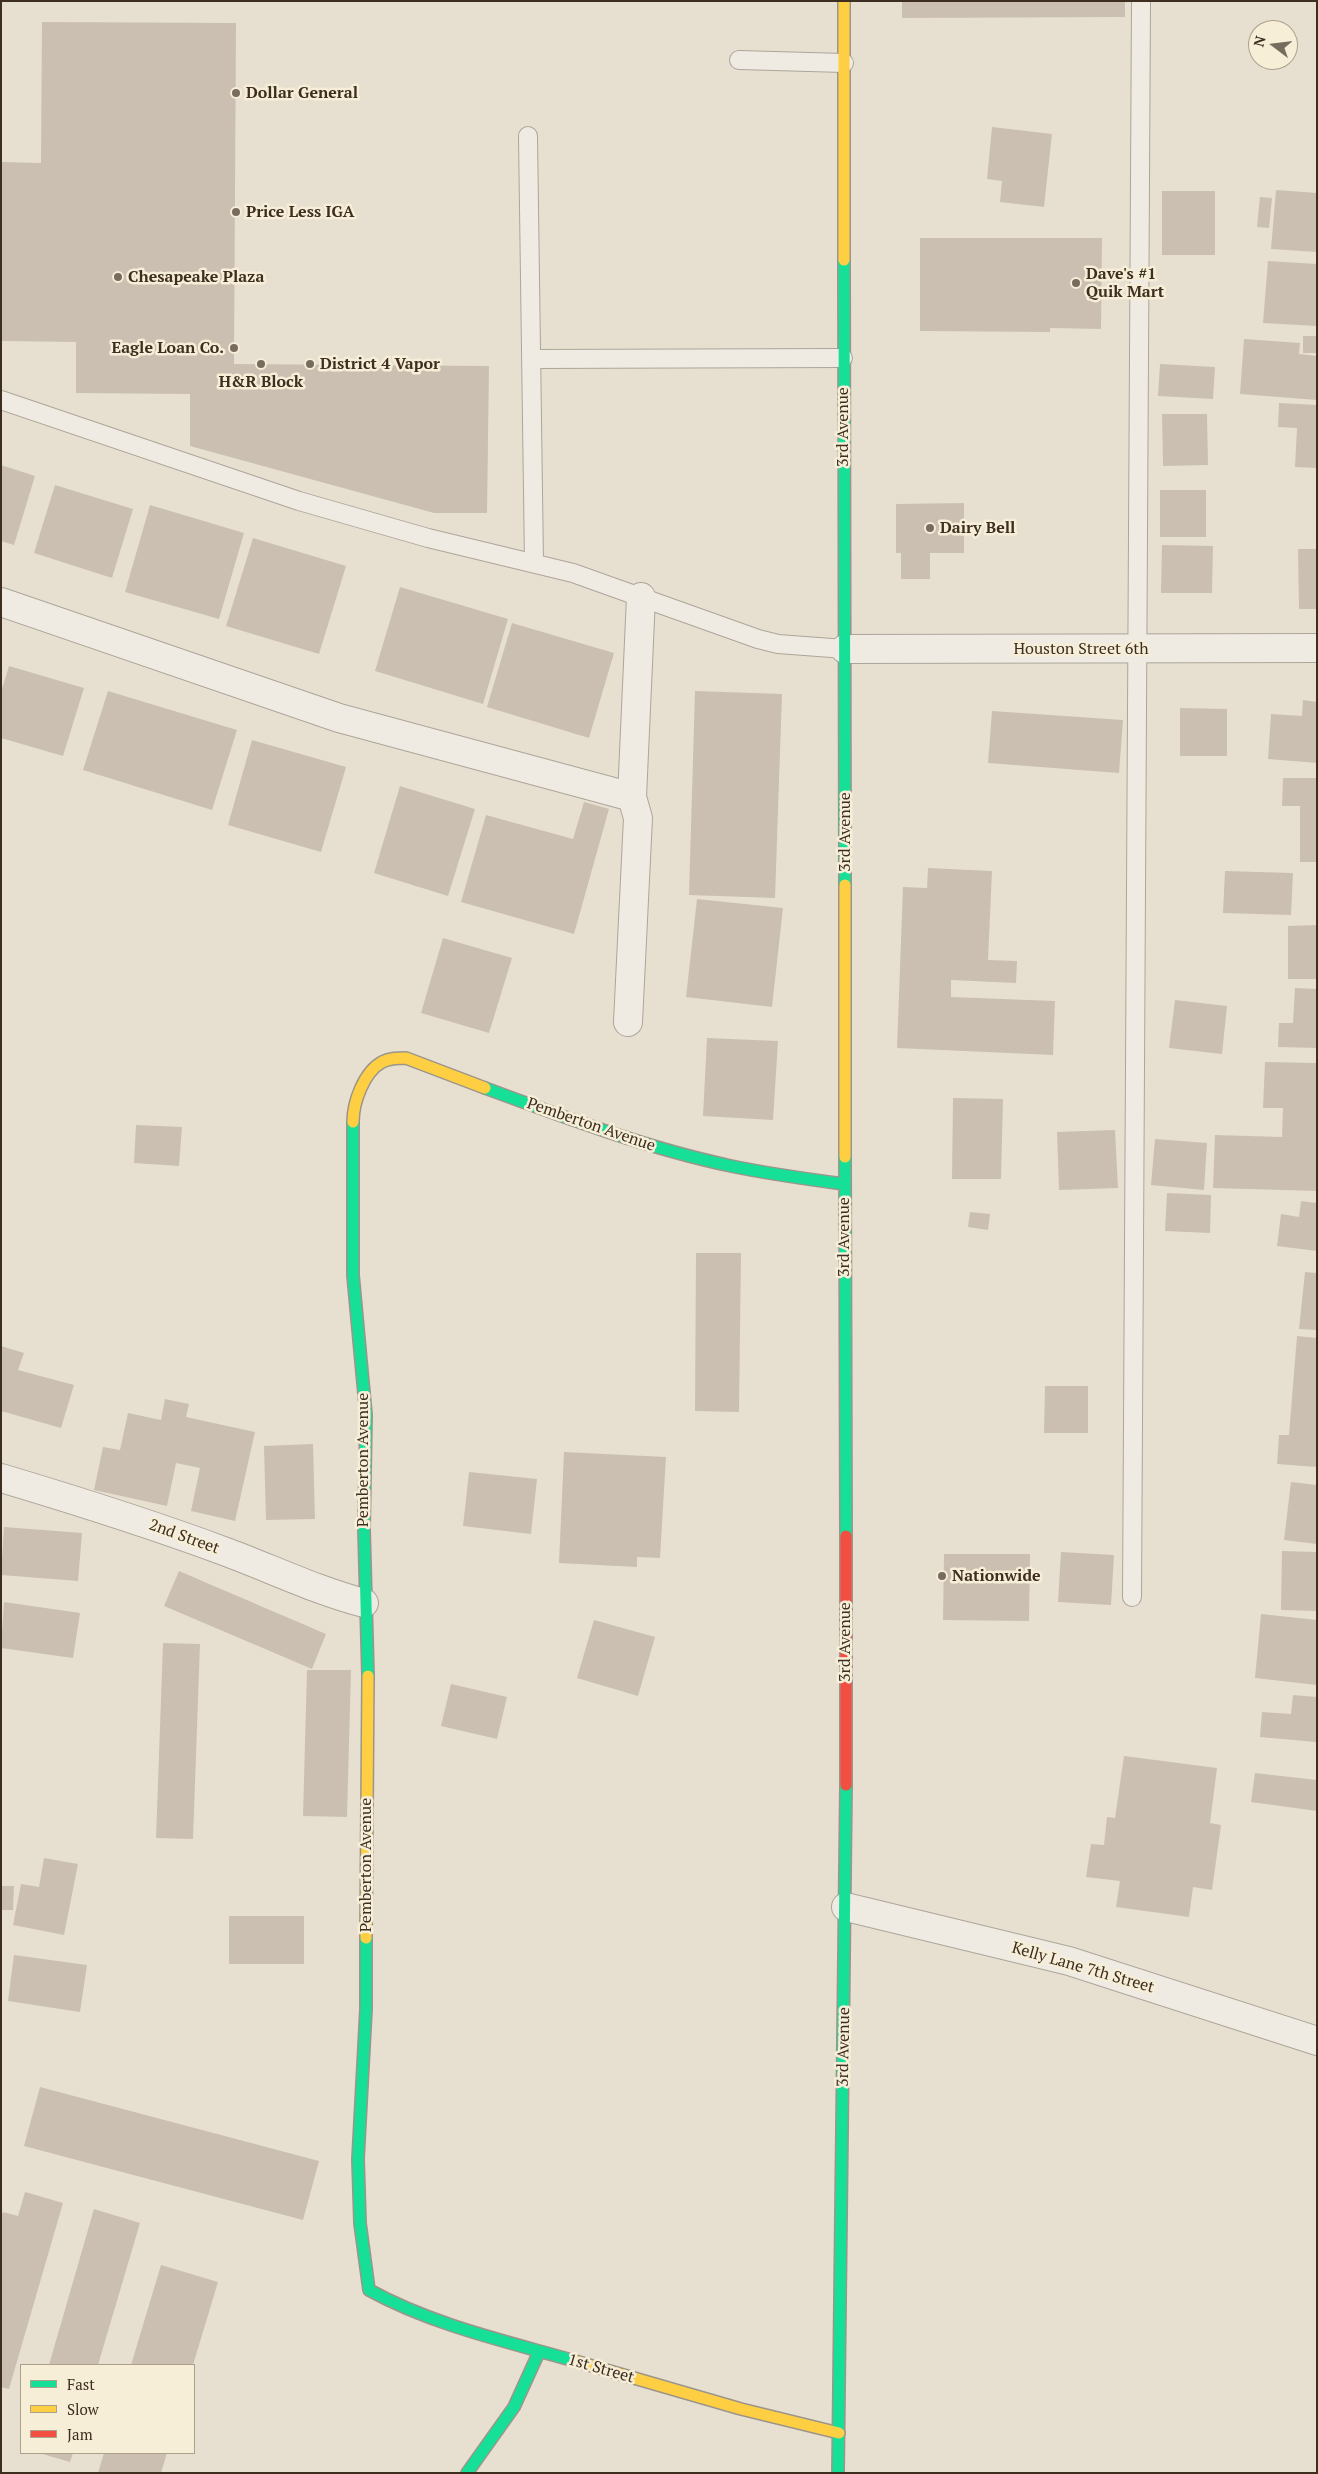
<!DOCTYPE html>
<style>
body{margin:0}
#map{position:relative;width:1318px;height:2474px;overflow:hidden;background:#e7e0d1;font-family:"PT Serif",serif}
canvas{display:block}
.frame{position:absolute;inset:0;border:2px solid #3d2e20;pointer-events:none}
.legend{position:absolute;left:20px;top:2364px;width:175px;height:90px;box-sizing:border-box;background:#f7eed8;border:1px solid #ada18e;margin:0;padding:6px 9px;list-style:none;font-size:15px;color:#3d2e20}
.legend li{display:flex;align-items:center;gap:10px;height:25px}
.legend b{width:25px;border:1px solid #ada18e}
.north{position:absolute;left:1248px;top:20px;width:50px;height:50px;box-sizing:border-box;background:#f7eed8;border:1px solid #ada18e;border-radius:50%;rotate:285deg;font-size:14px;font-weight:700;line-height:20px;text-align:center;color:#3d2e20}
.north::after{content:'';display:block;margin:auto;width:18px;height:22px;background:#786c5e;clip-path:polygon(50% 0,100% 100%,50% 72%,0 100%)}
</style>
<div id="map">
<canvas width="1318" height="2474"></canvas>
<div class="frame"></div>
<ul class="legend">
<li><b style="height:6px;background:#16e098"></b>Fast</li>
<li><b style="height:6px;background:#ffcf43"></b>Slow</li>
<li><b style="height:6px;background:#f24e42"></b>Jam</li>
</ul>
<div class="north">N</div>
</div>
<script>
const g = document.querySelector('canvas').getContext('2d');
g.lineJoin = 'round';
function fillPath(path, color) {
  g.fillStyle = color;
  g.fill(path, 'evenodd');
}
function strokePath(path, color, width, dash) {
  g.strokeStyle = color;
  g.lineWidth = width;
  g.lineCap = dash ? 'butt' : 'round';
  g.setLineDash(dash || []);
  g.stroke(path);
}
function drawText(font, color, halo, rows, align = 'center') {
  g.font = font + ' "PT Serif",serif';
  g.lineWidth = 5;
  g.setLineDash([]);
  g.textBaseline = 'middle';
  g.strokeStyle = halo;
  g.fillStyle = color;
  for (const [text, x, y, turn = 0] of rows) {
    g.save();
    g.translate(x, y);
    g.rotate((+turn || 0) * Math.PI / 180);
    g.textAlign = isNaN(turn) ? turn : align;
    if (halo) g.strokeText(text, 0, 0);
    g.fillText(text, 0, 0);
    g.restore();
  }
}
fillPath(new Path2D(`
 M902,1H1125V17L902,18Z
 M42,22L236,23L234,364L489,366L487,513H434L190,446V394L76,393V342L1,341V162L41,163Z
 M992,127L1052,134L1044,207L1000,202L1002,181L987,179Z
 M1276,190L1317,193V252L1271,249Z
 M1162,191H1215V255H1162Z
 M1260,197L1272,198L1269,228L1257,227Z
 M920,238H1102L1101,329L1050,328V332L920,331Z
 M1268,261L1317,264V326L1263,323Z
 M1303,336H1317V353H1303Z
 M1244,339L1300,343L1299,354L1317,356V400L1240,394Z
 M1160,364L1215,367L1213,399L1158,396Z
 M1279,403L1317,405V468L1295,467L1297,428L1278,427Z
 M1162,414H1207L1208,465L1163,466Z
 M1,465L35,476L14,545L1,541Z
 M55,485L133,509L112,578L34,553Z
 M1160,490H1206V537H1160Z
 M964,503V553H930V579H901V553H896V504Z
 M150,505L244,533L219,619L125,592Z
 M253,538L346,566L319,654L226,626Z
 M1162,545L1213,546L1212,593H1161Z
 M1298,549H1317V609H1299Z
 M400,587L508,619L483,704L375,671Z
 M512,623L614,653L589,738L487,707Z
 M9,666L84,688L63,756L1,738V692Z
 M108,691L237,730L212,810L83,770Z
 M695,691L782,694L775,898L689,895Z
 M1303,700L1317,702V763L1268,759L1271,714L1302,716Z
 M1180,708L1227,709V756H1180Z
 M992,711L1123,720L1119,773L988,763Z
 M252,740L346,767L321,852L228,825Z
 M1283,778H1317V862H1300V806H1282Z
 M400,786L475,809L448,896L374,873Z
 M584,802L609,809L574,934L461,902L486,815L573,839Z
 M928,868L992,871L988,960L1017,961L1016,983L951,980V997L1055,1001L1053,1055L897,1048L903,887L927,888Z
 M1225,871L1293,873L1291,915L1223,913Z
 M697,899L783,908L772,1007L686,997Z
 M1317,925V979H1288V926Z
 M443,938L512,958L489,1033L421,1013Z
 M1295,988L1317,989V1048L1278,1047L1279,1023H1293Z
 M1175,1000L1227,1006L1222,1054L1169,1048Z
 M707,1038L778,1041L773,1120L703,1116Z
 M1265,1062L1317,1063V1191L1213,1188L1215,1135L1282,1137L1283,1108H1263Z
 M953,1098L1003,1099L1001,1179H952Z
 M136,1125L182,1127L179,1166L134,1163Z
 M1115,1130L1118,1188L1059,1190L1057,1132Z
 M1155,1139L1207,1143L1204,1190L1151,1185Z
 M1167,1193L1211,1195L1210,1233L1165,1231Z
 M1301,1201L1317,1203V1251L1277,1246L1281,1214L1299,1217Z
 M970,1212L990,1214L988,1230L968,1227Z
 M696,1253H741L739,1412L695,1411Z
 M1305,1272L1317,1273V1330L1299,1329Z
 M1297,1336L1317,1338V1467L1277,1464L1279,1435H1289Z
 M1,1346L24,1353L18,1370L74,1385L61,1428L1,1411Z
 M1045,1386H1088V1433H1044Z
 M165,1399L189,1404L186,1417L255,1432L235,1521L191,1511L200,1468L176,1463L167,1506L94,1490L103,1447L120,1450L128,1413L161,1420Z
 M313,1444L315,1519L266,1520L264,1446Z
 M564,1452L666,1457L660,1558L637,1557V1567L559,1563Z
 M469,1472L537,1479L531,1534L463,1526Z
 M1291,1482L1317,1485V1544L1284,1540Z
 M4,1527L82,1533L78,1581L1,1575Z
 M1282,1551L1317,1552V1611L1281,1610Z
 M1061,1552L1114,1555L1111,1605L1058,1602Z
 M944,1554H1030L1029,1621L943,1620Z
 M179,1571L326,1634L312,1669L164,1606Z
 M4,1602L80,1613L73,1658L1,1648Z
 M1261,1614L1317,1620V1685L1255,1678Z
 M594,1620L655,1637L638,1696L577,1678Z
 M163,1643L200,1644L193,1839L156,1838Z
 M307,1670H351L347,1817L303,1816Z
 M451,1684L507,1697L497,1739L441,1726Z
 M1293,1695L1317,1697L1316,1742L1260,1737L1262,1712L1291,1714Z
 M1124,1756L1217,1768L1210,1823L1221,1825L1212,1890L1193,1887L1189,1917L1116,1907L1120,1881L1086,1877L1091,1844L1104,1845L1107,1817L1115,1818Z
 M1255,1773L1317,1780V1811L1251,1802Z
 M44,1858L78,1864L64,1935L13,1925L21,1884L39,1887Z
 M1,1886H14L13,1910H1Z
 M229,1916H304V1964H229Z
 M14,1955L87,1965L80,2012L8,2001Z
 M40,2087L319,2161L303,2220L24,2146Z
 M25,2192L63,2203L9,2389L1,2387V2217L3,2212L18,2216Z
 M94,2209L140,2223L98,2365H49Z
 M161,2265L218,2282L193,2365H131Z
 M39,2453H73L70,2462Z
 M104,2453H167L161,2473H98Z`), '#cbbfb2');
const lane = new Path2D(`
 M739,60L844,63
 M528,136L534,563
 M531,359L843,358
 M1,400L299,501L428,538L573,573L758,639L778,644L845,649
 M1132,1597L1141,1`);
const street = new Path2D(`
 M1,602L339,718L632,797
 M845,649L1317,648
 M628,1022L638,818L632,797L641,597
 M1,1478C78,1501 154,1525 229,1553C274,1570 318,1591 364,1603
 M846,1907L1069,1961L1317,2041`);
const fast = new Path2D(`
 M844,260L845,885
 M485,1088C566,1118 647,1148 731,1166C769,1174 806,1179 844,1184
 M353,1122V1275L366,1415L364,1529L368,1676
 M845,1157L846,1536
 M366,1938V2009L358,2159L360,2223L369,2290C433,2325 505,2341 575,2361
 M467,2473L514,2407L539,2352
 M838,2473L846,1785`);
const slow = new Path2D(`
 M844,1V260
 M845,885V1157
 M353,1122C353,1102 364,1072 382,1062C390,1058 398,1058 406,1058L485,1088
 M366,1938L368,1676
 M575,2361L741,2409L839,2433`);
const jam = new Path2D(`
 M846,1536V1785`);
strokePath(lane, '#ada599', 20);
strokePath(street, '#ada599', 30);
strokePath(fast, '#9c958a', 14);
strokePath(slow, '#9c958a', 14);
strokePath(jam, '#9c958a', 14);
strokePath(lane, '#efebe3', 18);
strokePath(street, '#efebe3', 28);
strokePath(fast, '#16e098', 11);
strokePath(slow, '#ffcf43', 11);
strokePath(jam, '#f24e42', 11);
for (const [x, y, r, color] of [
 [236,93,5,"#786c5e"],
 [236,212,5,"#786c5e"],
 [118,277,5,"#786c5e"],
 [1076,283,5,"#786c5e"],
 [234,348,5,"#786c5e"],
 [261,364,5,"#786c5e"],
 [310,364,5,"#786c5e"],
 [930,528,5,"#786c5e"],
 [942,1576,5,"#786c5e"]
]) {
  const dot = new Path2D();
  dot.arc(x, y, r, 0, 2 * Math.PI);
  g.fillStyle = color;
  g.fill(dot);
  strokePath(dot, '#f7eed8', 2);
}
drawText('bold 16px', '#3d2e20', '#f7eed8', [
 ["Dollar General",246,93],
 ["Price Less IGA",246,212],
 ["Dave's #1",1086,274],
 ["Quik Mart",1086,292],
 ["Chesapeake Plaza",128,277],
 ["Eagle Loan Co.",224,348,"right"],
 ["District 4 Vapor",320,364],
 ["H&R Block",261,382,"center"],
 ["Dairy Bell",940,528],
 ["Nationwide",952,1576]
], 'left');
drawText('16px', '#3d2e20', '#f7eed8', [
 ["3rd Avenue",843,427,-90],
 ["Houston Street 6th",1081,649],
 ["3rd Avenue",845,832,-90],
 ["Pemberton Avenue",591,1125,19],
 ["3rd Avenue",844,1237,-90],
 ["Pemberton Avenue",363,1460,-90],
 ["2nd Street",184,1537,20],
 ["3rd Avenue",845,1642,-90],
 ["Pemberton Avenue",366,1865,-90],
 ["Kelly Lane 7th Street",1083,1968,16],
 ["3rd Avenue",844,2047,-89],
 ["1st Street",601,2369,16]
]);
</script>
